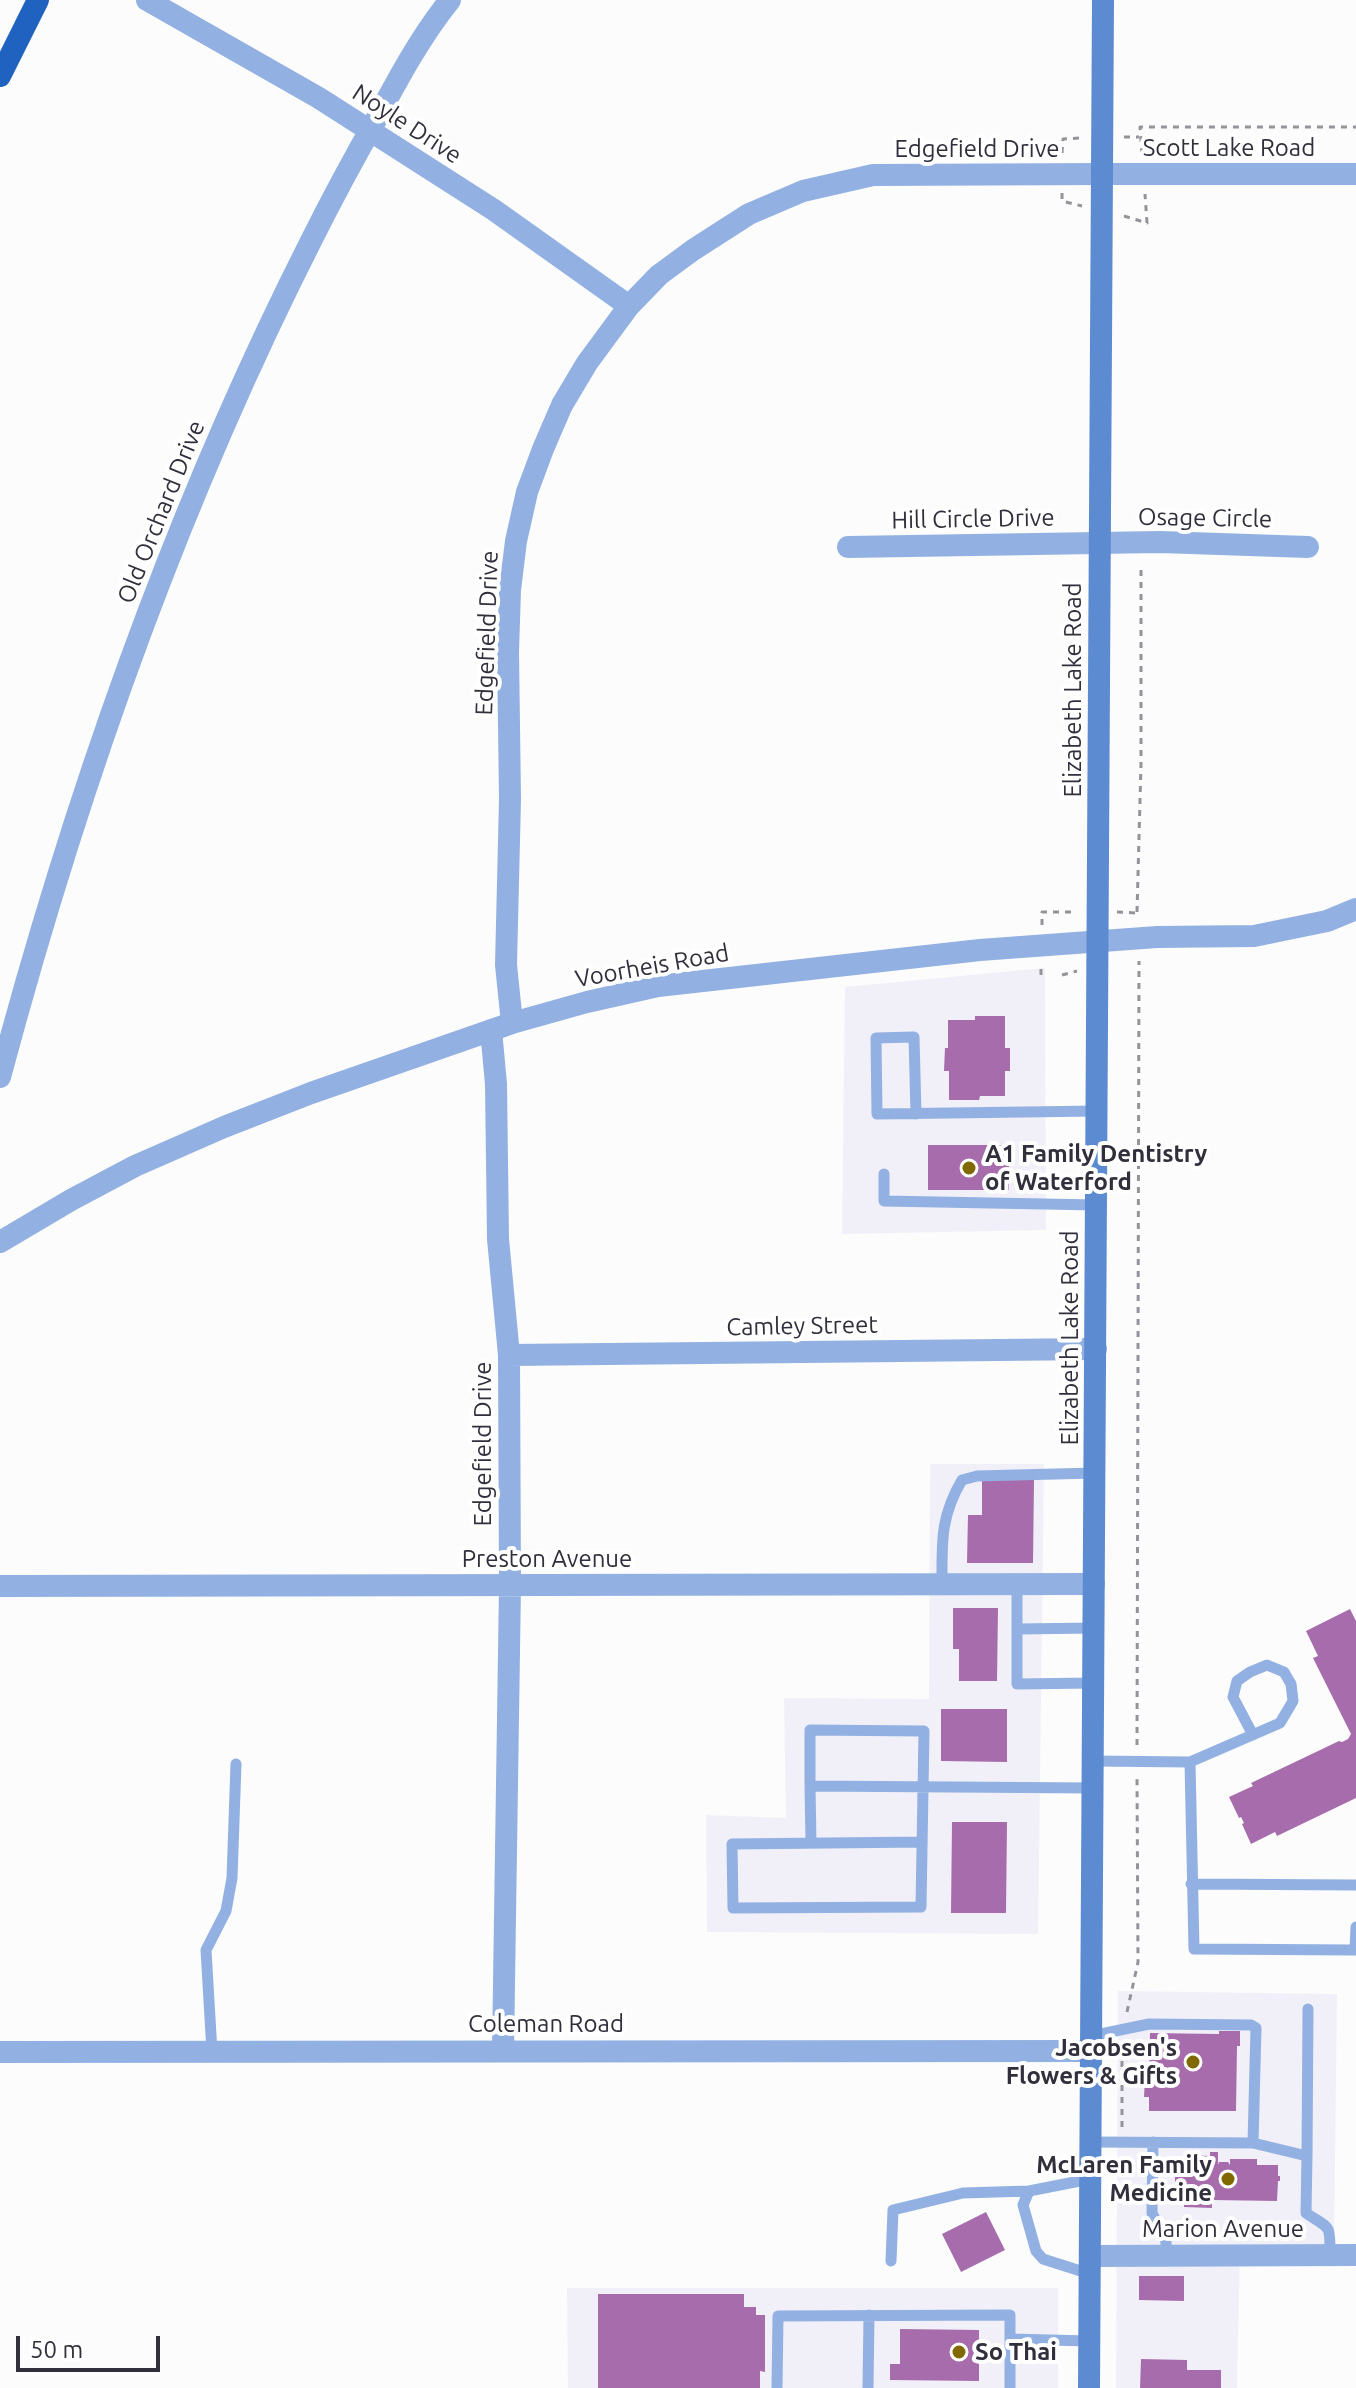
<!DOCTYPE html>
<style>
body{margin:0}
#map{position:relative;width:1356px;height:2388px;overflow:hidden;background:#fcfcfc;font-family:Ubuntu,sans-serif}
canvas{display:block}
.scale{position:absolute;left:16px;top:2336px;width:144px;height:36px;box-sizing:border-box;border:4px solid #312f3b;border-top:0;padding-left:10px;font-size:24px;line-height:28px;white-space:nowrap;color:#312f3b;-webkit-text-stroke:6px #fff;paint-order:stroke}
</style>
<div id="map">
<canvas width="1356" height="2388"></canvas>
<div class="scale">50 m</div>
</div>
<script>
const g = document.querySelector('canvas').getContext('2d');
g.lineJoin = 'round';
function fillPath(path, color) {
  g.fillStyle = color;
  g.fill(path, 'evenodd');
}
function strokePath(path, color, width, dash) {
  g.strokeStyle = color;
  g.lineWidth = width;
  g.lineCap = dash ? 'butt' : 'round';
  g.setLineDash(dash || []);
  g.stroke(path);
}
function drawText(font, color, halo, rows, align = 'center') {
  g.font = font + ' Ubuntu,sans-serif';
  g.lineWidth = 8;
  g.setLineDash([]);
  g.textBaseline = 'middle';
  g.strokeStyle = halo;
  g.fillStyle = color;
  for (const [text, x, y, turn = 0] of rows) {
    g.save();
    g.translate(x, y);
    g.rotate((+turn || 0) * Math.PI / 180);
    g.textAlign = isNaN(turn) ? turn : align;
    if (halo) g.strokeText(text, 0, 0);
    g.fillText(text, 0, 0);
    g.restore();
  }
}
fillPath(new Path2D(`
 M1045,968L1046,1230L842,1234L845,987Z
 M930,1464H1044L1038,1934L707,1932L706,1815L786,1818L784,1698L929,1699Z
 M1118,1991L1337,1994L1334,2246L1240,2247L1237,2388H1116Z
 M567,2288H1058V2388H568Z`), '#f1f0f8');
fillPath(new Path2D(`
 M975,1016H1005V1048H1010V1071H1005V1096H980L979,1100H949V1071H944L945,1048H948V1020H975Z
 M928,1145H1009V1190H928Z
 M982,1480H1034L1033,1563H967L968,1515H982Z
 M953,1608H998L997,1681H959V1649H953Z
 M1350,1609L1356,1621V1798L1277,1836L1275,1832L1251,1844L1242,1824L1244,1823L1241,1817L1239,1818L1229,1797L1253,1786L1251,1783L1339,1741L1342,1742L1348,1739L1351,1734L1313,1658L1318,1656L1306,1631Z
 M941,1709H1007V1762L941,1761Z
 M952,1822H1007L1006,1913H951Z
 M1219,2031H1240V2046H1237L1236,2111H1149V2097H1144L1145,2077H1149L1150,2033L1219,2034Z
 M1210,2152H1218V2165L1219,2162H1228L1230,2165V2159H1257V2165H1278V2176H1280V2181H1278L1277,2201L1212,2200V2208L1184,2207V2189H1175V2177H1183L1184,2155L1210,2156Z
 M986,2212L1005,2250L961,2272L942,2234Z
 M1139,2276H1184V2301L1139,2300Z
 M598,2294H744V2307H756V2315H765V2372L760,2371V2388H598Z
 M900,2329L979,2330V2381L890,2380V2364H900Z
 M1141,2359L1187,2360V2370H1221V2388H1140Z`), '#a76cac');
strokePath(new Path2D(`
 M1124,137H1139
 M1062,153L1063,139L1080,138
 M1142,154L1140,127H1356
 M1062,193V201L1082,206
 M1124,216L1147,223L1145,194
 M1117,912L1137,913
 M1137,912L1141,764V564
 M1042,925V912H1077
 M1041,975V965
 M1062,975L1077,971
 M1137,1745L1139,961
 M1127,2012L1138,1962L1137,1777
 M1122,2127V2043`), '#949399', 3, [6, 6]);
strokePath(new Path2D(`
 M916,1114L914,1037L876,1038L877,1114L1097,1111
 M884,1174V1201L1097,1205
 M942,1584C942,1543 940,1517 962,1480L977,1476L1095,1473
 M1017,1584V1684L1094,1683
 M1017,1629L1094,1628
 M1093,1761L1190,1762L1280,1723L1293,1701L1291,1684L1284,1672L1267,1665L1250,1672L1237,1681L1233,1697L1253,1735
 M1190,1762L1194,1949L1355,1950L1356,1927
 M810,1786L811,1843
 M922,1842L732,1844L733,1908L921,1907L924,1731L810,1730V1786L1093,1788
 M1191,1884L1356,1885
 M212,2052L206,1950L226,1911L232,1878L236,1764
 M1091,2142L1253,2143L1256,2028L1251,2025L1149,2024L1091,2036
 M1153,2142L1152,2213L1166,2241V2256
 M1253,2143L1307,2156L1306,2213C1331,2230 1330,2223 1330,2255
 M1307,2156L1308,2009
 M891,2261L893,2210L963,2193L1029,2191
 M1090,2274L1043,2259L1036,2251L1023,2205L1029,2191L1090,2179
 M777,2388L778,2316L1010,2315V2339
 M868,2388L869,2315
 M1010,2388V2339L1089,2341`), '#92b1e2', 11);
strokePath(new Path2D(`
 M147,0L319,98L494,210L629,306
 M848,547L1160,542L1308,547
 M512,1023L506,965L510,799L508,652L510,590L516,541L527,492L543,449L562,405L587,363L629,306L659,275L693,250L749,214L803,191L873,175L1102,174
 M491,1030L496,1084L498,1239L509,1355L510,1585L503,2050
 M0,1077C77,789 176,507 311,241C332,199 354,158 377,118C399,77 421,36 450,0
 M0,1242L71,1200L135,1166L224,1127L311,1093L512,1023L587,1002L658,986L980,950L1157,937L1254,936L1327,921L1356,909
 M509,1355L1096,1349
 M0,1586L1094,1584
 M0,2052L1091,2051
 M1090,2256L1356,2255`), '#92b1e2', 22);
strokePath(new Path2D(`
 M1102,174H1356`), '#92b1e2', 22);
strokePath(new Path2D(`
 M1089,2388L1103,0`), '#5d8bd2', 22);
strokePath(new Path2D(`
 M0,76L38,0`), '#1f62c0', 22);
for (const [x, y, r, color] of [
 [969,1168,8,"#806901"],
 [1193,2062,8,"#806901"],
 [1228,2179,8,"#806901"],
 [959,2352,8,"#806901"]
]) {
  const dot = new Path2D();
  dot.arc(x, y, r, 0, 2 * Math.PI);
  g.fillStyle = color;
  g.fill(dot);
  strokePath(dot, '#fff', 3);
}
drawText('24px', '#312f3b', '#fff', [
 ["Noyle Drive",407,124,33],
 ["Scott Lake Road",1229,148],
 ["Edgefield Drive",977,149],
 ["Old Orchard Drive",161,512,-68],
 ["Osage Circle",1205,518,1],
 ["Hill Circle Drive",973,519,-1],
 ["Edgefield Drive",487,633,-88],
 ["Elizabeth Lake Road",1073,690,-90],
 ["Voorheis Road",652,966,-10],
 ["Camley Street",802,1326,-1],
 ["Elizabeth Lake Road",1070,1338,-90],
 ["Edgefield Drive",483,1444,-90],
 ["Preston Avenue",547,1559],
 ["Coleman Road",546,2024],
 ["Marion Avenue",1223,2229]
]);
drawText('bold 24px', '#312f3b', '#fff', [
 ["A1 Family Dentistry",985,1154],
 ["of Waterford",985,1182],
 ["Jacobsen's",1177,2048,"right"],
 ["Flowers & Gifts",1177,2076,"right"],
 ["McLaren Family",1212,2165,"right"],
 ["Medicine",1212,2193,"right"],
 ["So Thai",975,2352]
], 'left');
</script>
